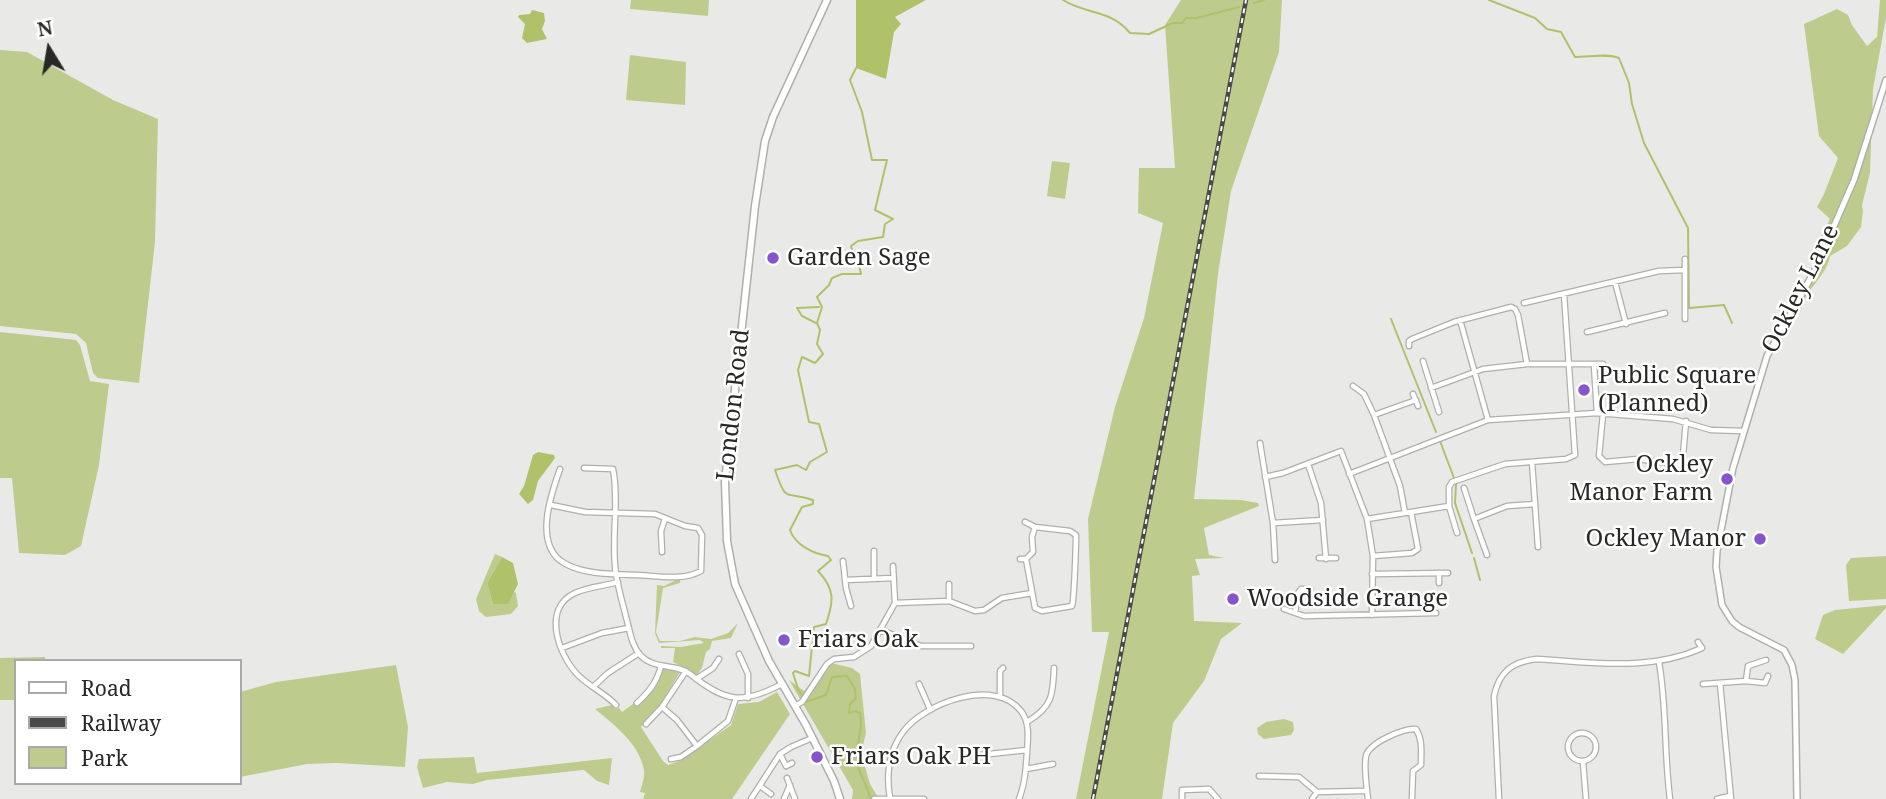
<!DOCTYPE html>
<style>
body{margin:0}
#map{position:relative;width:1886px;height:799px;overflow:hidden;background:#e9eae7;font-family:"Noto Serif",serif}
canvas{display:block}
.legend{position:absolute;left:14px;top:659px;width:228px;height:126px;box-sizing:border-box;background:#fff;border:2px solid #a9a9a9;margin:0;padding:9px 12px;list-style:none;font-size:21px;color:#282827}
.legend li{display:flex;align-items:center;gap:14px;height:35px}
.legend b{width:35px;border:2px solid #a9a9a9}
.north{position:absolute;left:14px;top:14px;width:70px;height:70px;-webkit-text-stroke:5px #fff;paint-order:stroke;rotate:349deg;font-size:19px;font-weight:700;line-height:28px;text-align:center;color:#282827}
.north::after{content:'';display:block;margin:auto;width:24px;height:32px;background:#282827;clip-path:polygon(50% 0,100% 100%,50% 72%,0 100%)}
</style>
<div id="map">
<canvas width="1886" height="799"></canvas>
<ul class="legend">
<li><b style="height:9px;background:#fff"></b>Road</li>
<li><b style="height:9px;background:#494a48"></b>Railway</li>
<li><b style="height:19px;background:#bdcc8d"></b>Park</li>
</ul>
<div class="north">N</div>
</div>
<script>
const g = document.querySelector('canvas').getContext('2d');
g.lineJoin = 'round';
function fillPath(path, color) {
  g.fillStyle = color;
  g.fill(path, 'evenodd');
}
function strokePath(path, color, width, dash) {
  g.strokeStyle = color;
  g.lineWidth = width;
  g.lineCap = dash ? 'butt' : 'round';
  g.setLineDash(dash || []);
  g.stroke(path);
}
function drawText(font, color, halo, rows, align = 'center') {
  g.font = font + ' "Noto Serif",serif';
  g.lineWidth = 5;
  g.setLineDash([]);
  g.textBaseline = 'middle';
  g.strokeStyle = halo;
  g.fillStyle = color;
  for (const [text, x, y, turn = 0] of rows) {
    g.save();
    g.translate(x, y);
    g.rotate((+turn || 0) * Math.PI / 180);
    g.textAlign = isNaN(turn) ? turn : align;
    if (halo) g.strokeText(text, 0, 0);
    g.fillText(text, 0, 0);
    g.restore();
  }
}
fillPath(new Path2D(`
 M631,0H709L708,16L630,9Z
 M1181,0H1282L1279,52L1231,191L1218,274L1194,499L1241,500L1258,503L1259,506L1204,528L1209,555L1224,558L1195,559L1200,575L1192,576L1194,621L1242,623L1221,639L1204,681L1173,723L1162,799H1076L1109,632H1092L1088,519L1115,407L1144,318L1163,223L1138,213L1139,168H1175L1165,25Z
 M1880,0H1886V18L1873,89L1870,173L1862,205L1863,211L1861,227L1847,246L1830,256C1826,278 1805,288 1801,311L1798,313L1809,284L1821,263L1816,247L1830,219L1817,207L1824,194L1838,158L1819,136L1804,24L1837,9L1848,15L1852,25L1867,46L1877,37Z
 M0,50L27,52L113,100L158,119L155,242L139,383L98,378L93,373L86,343L76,334L0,326Z
 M630,55L686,62L685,105L626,100Z
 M1052,161L1070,163L1065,199L1047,196Z
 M0,332L76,340L80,345L90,381L109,384L99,465L81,546L65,555L19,553L12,478H0Z
 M495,554L502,557L487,583L493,604L513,591L516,593L518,606L511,614L486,617L479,611L476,599Z
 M1886,556V599L1849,601L1846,565L1851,558Z
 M680,578V583L663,588L656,632L660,641H680L695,637L711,639L728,633L738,623L731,638L712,641L710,649L706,652L702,668L697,675L673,662L675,648H661V646L681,647L704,643L700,640L659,643L655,633L657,585L664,586Z
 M1886,605V608L1843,654L1815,639L1823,615L1835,610Z
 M45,657V661H16V700H0V658Z
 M827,662L852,668L860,674L866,733L861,753L870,784L879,799H852L853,790L789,680L804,691Z
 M396,665L408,727L405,767L336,763L307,764L240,777V692L276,682Z
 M663,669L680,672L659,707L641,727L663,761L668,765L682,760L731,725L738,704L759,702L777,692L790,714L732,799H643L645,793L640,792C642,785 645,776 644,770C639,743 614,725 595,709L612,705L615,709L619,708L622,712L634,703L637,705L655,688Z
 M1284,719L1293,722L1294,730L1291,735L1264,739L1258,734L1257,728L1266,722Z
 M474,757L477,773L612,758L609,785L597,781L584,770L487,780L473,784L447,782L423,788L417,767L419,759Z`), '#bdcc8d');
fillPath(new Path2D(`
 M856,0H926L895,17L901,24L894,32L886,79L856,68Z
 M532,10L544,13L545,21L542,29L547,39L527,43L522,38L525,24L518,17L519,15L530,14Z
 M538,452L554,455L555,458L538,481L533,500L528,504L519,494L524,486L533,455Z
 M502,557L513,563L518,584L508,604H493L487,583Z`), '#afc26a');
strokePath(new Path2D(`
 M1063,0C1087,15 1110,9 1130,33L1149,34L1173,23H1182L1186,18H1197L1239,7
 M1489,0L1535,18L1547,29L1561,32L1575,57C1589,57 1607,53 1619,58L1629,83L1632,104L1644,143L1688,228L1689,308L1724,305L1732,323
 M1254,3L1264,0
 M856,68L850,80L862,112L872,160H887L875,210L893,219L885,224L883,237L858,241L851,246C853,257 860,263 861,274H842L832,278L829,285L817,297L822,307L817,323L820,330L817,344L823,354L815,363L802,357L798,370L809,422L819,424L827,452L810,462L806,470L797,465L775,470C787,505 785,490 813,500V504L802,507L790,530C795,545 814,554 828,556L831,560L818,571C835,589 834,601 826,624L814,627L809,676L795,671L793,673L798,689L806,702L826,695L832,677L847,676L855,689L856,698L850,704L849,713L856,711L860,713C864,729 855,745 857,762C859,775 868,785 870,799
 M1391,319L1436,432
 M816,323L802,316L797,308L819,307
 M1440,441L1454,478
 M1456,484L1455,503L1472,553
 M1474,558L1480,580`), '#afc26a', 2);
const street = new Path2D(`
 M1615,282L1626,324
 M1524,303L1659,271L1684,270
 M1685,319V259
 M1460,320L1488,420
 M1587,332L1665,313
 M1409,346V341L1412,339L1454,322L1511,307L1515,309L1518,315L1527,364
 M1423,361L1439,412
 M1594,365L1597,413
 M1353,386L1364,394L1374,415L1400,486L1405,513
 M1431,388L1483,369L1527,364H1603
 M1413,394L1418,406
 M1603,414L1599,456L1605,462L1638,459L1680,465L1683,456L1686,421
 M1374,415L1416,400
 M1260,443L1273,523L1275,560
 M1532,462L1538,547
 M1308,464L1321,503L1326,559
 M584,468L613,469C619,500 612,533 615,565C616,582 622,600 626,617C630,631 631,645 641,656C655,670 676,663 690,674C725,702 742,705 782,684
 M1349,474L1488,420L1597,413L1673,419L1711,430L1743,431
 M1265,477L1283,473L1341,451L1367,519L1373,556L1372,615
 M1464,488L1474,519
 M551,505L585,512L655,514L685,526L698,528L702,535L701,571C683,581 657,576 638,575C615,574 584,575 564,563C533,545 551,494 560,469
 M1449,506L1457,533
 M1367,519L1449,506V487L1452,482L1505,464L1566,459L1575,455L1564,294
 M1025,522L1035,527L1070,531L1076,535C1076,546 1074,602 1072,606L1042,611L1035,608L1026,559
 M1273,523L1323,520
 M874,551V579
 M662,552L661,531L665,519
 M1487,555L1474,519L1507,506L1535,504
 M1373,556L1412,553L1418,549L1411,512
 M1319,558H1336
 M1020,559H1026L1033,552L1032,537L1035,527
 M843,561L846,588L851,606
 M1439,573V583
 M1372,574L1448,573
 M845,580L894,578
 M949,601V584
 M895,603L949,601L975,611L984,610L1002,598L1032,593
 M1284,609L1304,616L1436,613
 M1295,613L1298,593L1301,589H1310
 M881,630L921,646H971
 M562,648L602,633L629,628
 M739,654L748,674V698
 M1659,662C1667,708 1664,754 1670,799
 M686,671L662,707L677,720L697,746L728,721L736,698
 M696,679L713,668L719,659
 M1746,681L1748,666L1766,660
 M1720,683L1731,799
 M919,684L930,709
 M1703,684L1746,681L1765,683L1768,676
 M593,687L608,673L639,653
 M1000,697V671L1003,668
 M637,703C649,692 657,682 661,666
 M616,705C605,693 588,686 577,674C558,654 542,608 575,593C588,587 604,586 618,582
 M795,706L802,702L827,664L834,659L854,657L871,646L895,603L893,566
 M1027,722C1052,707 1053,696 1054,668
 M646,724L662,707
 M1568 747a14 14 0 1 1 28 0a14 14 0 1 1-28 0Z
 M972,753L980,755L1027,750
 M671,759L681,757L697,746
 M1583,762L1586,799
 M792,763L786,766L780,754L791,747L812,738
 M1026,769L1053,764
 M1259,776L1299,777L1317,792
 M787,778L795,799
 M760,786L771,794
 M1367,791C1366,780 1364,766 1366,756C1369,743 1403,728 1416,729C1423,740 1421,753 1421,765L1413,771L1412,799
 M890,798C886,775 889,751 903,732C924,703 995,677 1021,711C1030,722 1028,739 1027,752C1026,768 1025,784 1019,799
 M751,799L780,754
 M784,799L790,785
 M874,799H924
 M1182,799V790L1209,789L1218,799
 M1312,799L1317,792L1360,791H1367L1368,799
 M1499,799L1494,696C1499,672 1512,662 1536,659C1592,662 1649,672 1702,648L1698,642
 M1717,799L1730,796`);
const secondary = new Path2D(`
 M1797,799L1795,680L1792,665L1784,650L1739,627L1732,621L1722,605L1716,567L1717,551L1733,468L1767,356L1814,272L1854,180L1886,80`);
const primary = new Path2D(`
 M827,0L773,117L765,141L755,206L725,482L727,541L735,584L769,661L806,725L834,781L840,799`);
strokePath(street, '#afb0ad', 7);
strokePath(secondary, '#afb0ad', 8);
strokePath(primary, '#afb0ad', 9);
strokePath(street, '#fff', 4.5);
strokePath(secondary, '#fff', 5);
strokePath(primary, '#fff', 6);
const rail = new Path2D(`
 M1093,799L1246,0`);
strokePath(rail, '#494a48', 4.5);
strokePath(rail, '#fff', 2, [5]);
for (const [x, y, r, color] of [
 [773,258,7,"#8655cd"],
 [1584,390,7,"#8655cd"],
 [1727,479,7,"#8655cd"],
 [1760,539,7,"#8655cd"],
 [1233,599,7,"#8655cd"],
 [784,640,7,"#8655cd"],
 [817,757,7,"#8655cd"]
]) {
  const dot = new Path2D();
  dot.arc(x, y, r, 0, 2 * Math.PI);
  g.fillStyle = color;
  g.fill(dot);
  strokePath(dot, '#fff', 2.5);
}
drawText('24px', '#282827', '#fff', [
 ["Garden Sage",787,258],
 ["Public Square",1598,376],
 ["(Planned)",1598,404],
 ["Ockley",1713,465,"right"],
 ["Manor Farm",1713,493,"right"],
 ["Ockley Manor",1746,539,"right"],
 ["Woodside Grange",1247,599],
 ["Friars Oak",798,640],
 ["Friars Oak PH",831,757]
], 'left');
drawText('24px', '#282827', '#fff', [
 ["Ockley Lane",1801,289,-63],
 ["London Road",734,405,-84]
]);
</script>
